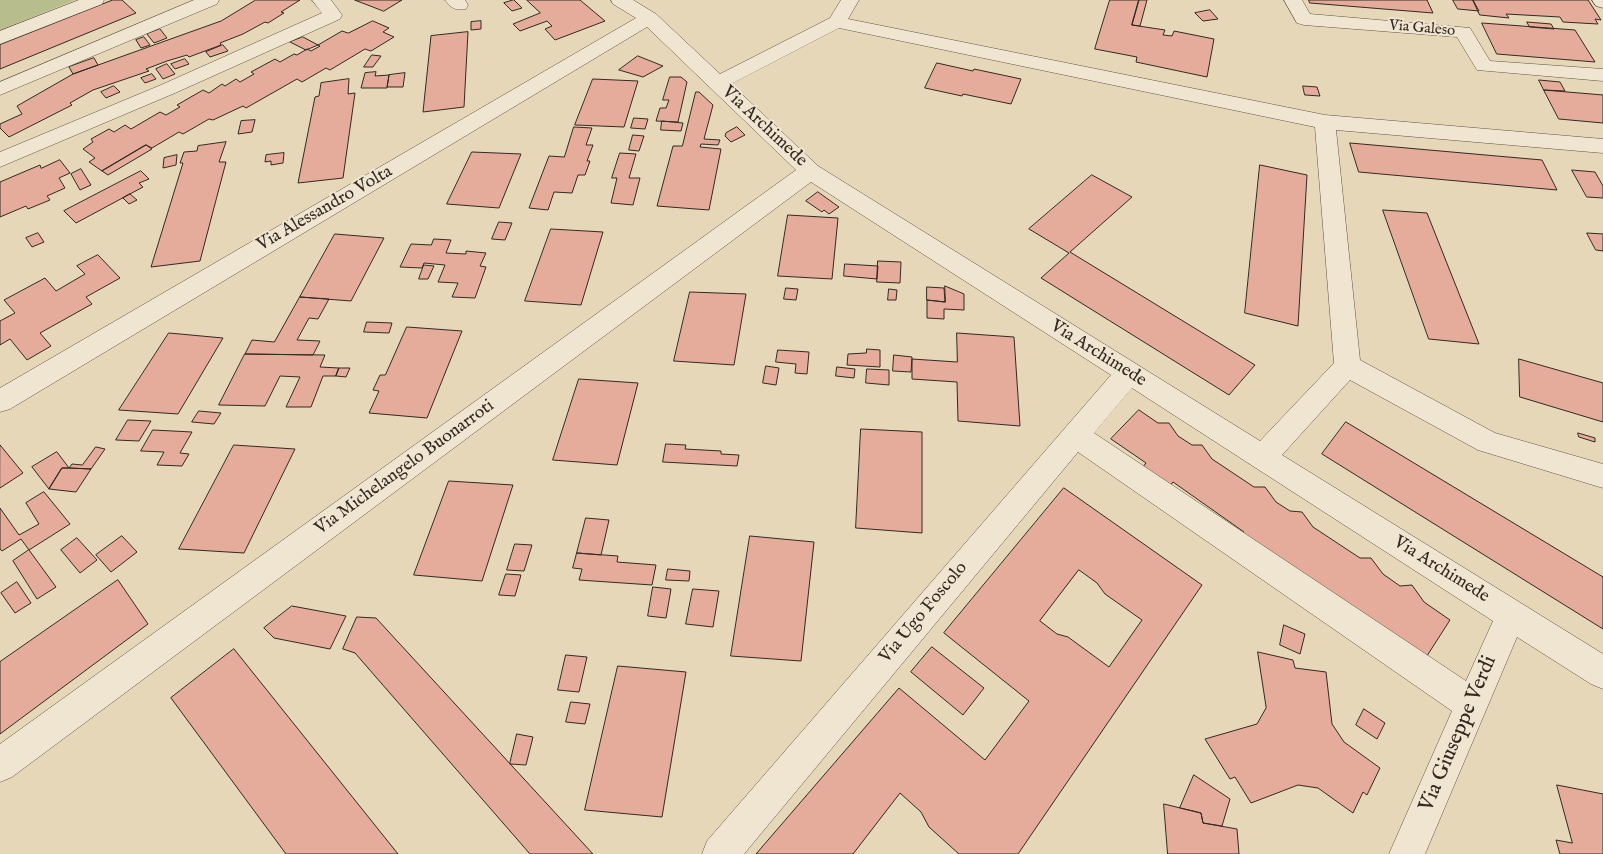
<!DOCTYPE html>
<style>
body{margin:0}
canvas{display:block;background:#e6d7b8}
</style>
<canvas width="1603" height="854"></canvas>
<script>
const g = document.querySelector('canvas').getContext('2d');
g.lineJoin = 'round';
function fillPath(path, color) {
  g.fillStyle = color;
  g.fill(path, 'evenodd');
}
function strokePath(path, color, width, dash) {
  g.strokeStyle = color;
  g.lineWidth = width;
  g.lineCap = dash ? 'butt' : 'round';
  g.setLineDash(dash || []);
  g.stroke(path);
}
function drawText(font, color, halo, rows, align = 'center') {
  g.font = font + ' "IM FELL English",serif';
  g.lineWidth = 4;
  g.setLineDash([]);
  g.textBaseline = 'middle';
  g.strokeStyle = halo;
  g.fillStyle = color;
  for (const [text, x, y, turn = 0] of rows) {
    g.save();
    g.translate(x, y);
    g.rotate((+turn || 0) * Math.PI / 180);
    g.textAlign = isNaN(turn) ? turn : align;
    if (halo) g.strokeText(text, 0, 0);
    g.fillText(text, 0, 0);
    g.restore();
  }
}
fillPath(new Path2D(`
 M0,0H75L0,30Z`), '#b8bd8d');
const building = new Path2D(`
 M113,0H122L136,13L0,69V45Z
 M256,0H300L281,12L284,13L268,23L265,22L243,34L220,43L221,45L189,57L187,55L167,61L146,69L149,71L93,90L70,103L72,105L9,137L0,128V124L22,114L17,106L73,74L221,21Z
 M355,0H402L384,11Z
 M514,0L522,8L512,11L504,3Z
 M527,0H580L605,21L555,40L545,29L552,26L547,21L520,31L513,24L540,13Z
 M1110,0H1139L1132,25L1165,30L1163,35L1172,36L1174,31L1214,39L1207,77L1136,62L1137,57L1095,49Z
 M1139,0H1147L1140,26L1132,25Z
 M1309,0H1427L1433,13L1310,3Z
 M1453,0H1473L1479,11L1458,9Z
 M1473,0H1588L1601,20L1595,19L1598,24L1563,22L1560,17L1506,14L1509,18L1480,15Z
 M1210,10L1218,19L1203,21L1195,13Z
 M373,21L389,28L383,32L394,37L371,51L365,49L330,70L326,68L302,82L297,79L246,108L243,106L213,120L209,119L183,134L179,132L152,148L146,145L102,171L89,162L95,158L83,149L93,142L91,139L109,129L114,132L125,125L131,129L160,112L166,115L180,107L177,105L203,90L209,93L222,84L225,86L236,79L240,82L254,74L251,72L275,59L280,62L294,54L297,55L307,49L311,51L320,46L318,45L342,31L348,33Z
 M481,21V29L471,30V22Z
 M1527,22L1551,24L1554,29L1530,27Z
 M1482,23L1575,30L1595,62L1497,54Z
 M160,29L167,38L154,43L147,34Z
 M468,32L464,107L423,112L431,36Z
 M144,37L150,45L141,48L136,40Z
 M303,37L318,45L306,50L290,42Z
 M223,45L228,51L210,57L206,52Z
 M372,55L381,56L373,67H364Z
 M638,56L663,66L643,77L619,70Z
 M94,58L98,65L73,74L69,67Z
 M185,59L189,64L175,69L171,64Z
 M937,63L973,71L974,69L1021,79L1011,104L963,94L962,96L925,88Z
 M167,64L175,74L163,79L156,69Z
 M376,72L375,76L389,75L387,88H361L365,73Z
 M405,73L403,87H387L389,75Z
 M152,74L156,79L145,83L141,78Z
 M670,77H681L687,82L678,122L656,121L660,108H666L669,100H663Z
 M349,79L348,94L355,93L343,178L298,183L315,97L319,96L321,83Z
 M593,79L638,81L624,127L575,125Z
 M1539,80L1560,82L1565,91L1544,90Z
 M114,86L120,92L106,98L101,92Z
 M1303,86L1317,87L1320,96L1305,95Z
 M1544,90L1603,95V123L1559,119Z
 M696,92H699L713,105L704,139L720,140L718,145L701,144L700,147L721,149L709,210L657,206L673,146H682Z
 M634,118L648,119L645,129L631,128Z
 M255,120L252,132L238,134L241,121Z
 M662,121L683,123L681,131L661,130Z
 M574,127L592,128L586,145H593L587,161H590L585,175H578L572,193L554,192L548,210L529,208L549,156L564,157Z
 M737,127L745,135L731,142L725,136L726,133Z
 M633,135L644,136L639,151L629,150Z
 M226,142L219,162H226L200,261L151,267L183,163H180L184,152L197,151L198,146Z
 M1350,143L1542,160L1557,190L1359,172Z
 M146,145L152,149L108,175L102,171Z
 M472,152L521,154L499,208L447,204Z
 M284,153L283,163L271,165V161L265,162L266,155Z
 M620,153L636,154L629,178H640L633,205L611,203L617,178H612Z
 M177,155L176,165L163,168L164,158Z
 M60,160L70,173L59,178L65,188L47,196L50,200L28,209L26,206L0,217V182L40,165L41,168Z
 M1260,165L1307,175L1298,326L1245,313Z
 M81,169L91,185L80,190L71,174Z
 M1572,170L1595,172L1603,186V198L1587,197Z
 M141,171L149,179L139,183L143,187L76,223L64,211Z
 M1092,175L1132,197L1070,252L1255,365L1229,395L1041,278L1069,253L1029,229Z
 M818,192L839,207L829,214L824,210L822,212L806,201Z
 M130,194L137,200L129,204L123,198Z
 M1383,210L1427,213L1479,344L1429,339Z
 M788,215L838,218L832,279L778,276Z
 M499,222L512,223L505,240L492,239Z
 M551,229L603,232L581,305L525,301Z
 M38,233L44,242L32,247L26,238Z
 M1587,233L1603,234V251L1596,250Z
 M335,234L384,238L351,301L300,297Z
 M434,239L451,240L446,253L466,254V251L486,253L480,266L486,267L475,298L452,297L458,283L438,282L445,265L424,263L422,268L400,267L411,244L431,245Z
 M98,255L120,278L86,297L92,304L40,333L51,346L27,360L10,339L0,345V321L15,313L4,300L45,278L56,291L85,274L77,266Z
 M878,261L901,262L900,283L877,282Z
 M845,264L878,266L877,279L844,276Z
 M424,265L434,266L428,279H419Z
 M945,286L964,294V310L944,309V319L927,318V300L945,302Z
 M927,287L944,288L945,302L927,300Z
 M786,288L798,289L796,300L784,299Z
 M889,289L897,290L896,300H888Z
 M690,292L746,294L734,365L674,361Z
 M300,297L329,299L318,319L309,318L297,340L320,341L313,355L245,354L252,340L274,342Z
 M367,322L392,323L389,333L364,332Z
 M407,327L462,331L427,418L369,413L379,391L373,390L380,375H385Z
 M169,333L223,338L178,414L119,410Z
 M957,333L1014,337L1020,426L958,421L957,382L912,379V359L957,362Z
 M867,349L880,350V367L847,365L848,354L866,353Z
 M778,350L809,352L807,374L795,373L796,364L776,362Z
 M245,354L325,355L320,367L339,368L336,376H323L311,407H286L300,377L280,376L265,406L219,405Z
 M894,355L912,357L911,372L893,371Z
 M1519,359L1603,383V422L1520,397Z
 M766,366L779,368L776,385L763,383Z
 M837,367L855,369L854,378L836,376Z
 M339,368H350L346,377L336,376Z
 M867,369L889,370V385L866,383Z
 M579,379L638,383L617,465L553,460Z
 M1139,410L1158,423H1169L1178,436L1192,445H1202L1212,459L1254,487H1265L1276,502L1290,511L1302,512L1313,527L1360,558H1371L1383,574L1400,586L1412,585L1424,602L1450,620L1425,659L1240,537L1244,532L1173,482L1169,487L1142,468L1146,463L1111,439Z
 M199,411L221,413L214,424L192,422Z
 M128,420L151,421L139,441L116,440Z
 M1346,422L1603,577V629L1322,454Z
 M861,429L922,432V533L856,528Z
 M153,430L192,432L180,453L189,454L182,466L157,465L164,452L141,451Z
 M1578,433L1595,438V442L1579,437Z
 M666,444L686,445L685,449L721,451V454L739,455L737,466L663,462Z
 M0,445L23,473L0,488Z
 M234,445L295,449L244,553L179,549Z
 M96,447L105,449L91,469L69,468L72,464L82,465Z
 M57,452L69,468H62L49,489L32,467Z
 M62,468H69L91,469L76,492L49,489Z
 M449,481L513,485L482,581L414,575Z
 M1064,488L1202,585L1018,854H959L929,827L921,812L900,793L853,854H756L899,688L985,760L1029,701L944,633ZM1079,570L1097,583L1105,594L1142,620L1109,667L1068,637L1057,634L1040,621Z
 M44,492L70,524L29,550L21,539L2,551L0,549V508L19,535L39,524L26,503Z
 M586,518L609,520L601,555L577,553Z
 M122,536L137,552L111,572L96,555Z
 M750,536L814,542L801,661L731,656Z
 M77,538L97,560L80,573L61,550Z
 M515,544L532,545L524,571L507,570Z
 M29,550L56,587L37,599L13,561Z
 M577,553L618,556L617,562L656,565L652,585L579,580L582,569L573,568Z
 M668,569L690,571L689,581L666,580Z
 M506,574L521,575L515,596L499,595Z
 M118,580L148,624L0,734V662Z
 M17,582L31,603L15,613L1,593Z
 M653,587L671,589L666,618L648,616Z
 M693,589L719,591L713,627L686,624Z
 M292,606L346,616L330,649L274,638L264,628Z
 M357,617L376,618L593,854H530L355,653L343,649Z
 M1284,625L1305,634L1300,654L1280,645Z
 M932,647L984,688L963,715L911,672Z
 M234,649L398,854H286L171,698Z
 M1258,652L1293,660L1295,668L1326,672L1332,724L1344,742L1380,768L1367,795L1363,792L1353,813L1318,788L1298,785L1251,803L1235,777L1230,779L1205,739L1257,724L1266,708Z
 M566,655L587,657L579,692L558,690Z
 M618,666L686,672L662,817L585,810Z
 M571,702L590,704L585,724L566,722Z
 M1364,709L1385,723L1377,739L1356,725Z
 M517,734L533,737L526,765L510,764Z
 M1194,775L1230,799L1222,826L1203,823L1201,813L1180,808Z
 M1557,785L1603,794V854H1560L1556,840L1572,843Z
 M1164,804L1201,813L1203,823L1237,829L1239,854H1168Z`);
fillPath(building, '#e5ac9c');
strokePath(building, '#342920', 1);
const street = new Path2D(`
 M79,0H104L102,4L0,44V31Z
 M194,0H219L217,4L0,95V82Z
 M312,0H331L342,15L340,19L175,93L0,167V152L161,85L322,13Z
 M445,0H465L468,5L466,9C455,11 451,8 445,0Z
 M611,0H633L656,14L720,74L830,18L841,0H859L848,19L1325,115L1603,139V153L1336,130L1360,360L1495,433L1603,464V488L1478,450L1350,380L1282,455L1603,654V689L1591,684L1517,637L1425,854H1389L1452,711L1078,452L744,854H702L707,841L1111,375L811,182L12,777L0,782V744L796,170L647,27L10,409L0,412V388L636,18L613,4ZM839,28L1315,127L1334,363L1260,441L818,166L731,84ZM1132,388L1493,621L1466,681L1094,433Z
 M1284,0H1302L1310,14L1470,28L1490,61L1603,69V81L1477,70L1457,37L1304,25L1297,23Z`);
const secondary = new Path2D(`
 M1592,0H1603V8L1596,6Z`);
strokePath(street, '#605446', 1);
strokePath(secondary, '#342920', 1);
fillPath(street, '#efe5d1');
fillPath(secondary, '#efe5d1');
drawText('15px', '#342920', '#efe5d1', [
 ["Via Galeso",1422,29,5]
]);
drawText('18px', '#342920', '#efe5d1', [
 ["Via Archimede",764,127,43],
 ["Via Alessandro Volta",325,209,-30],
 ["Via Archimede",1098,354,32],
 ["Via Michelangelo Buonarroti",405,468,-36],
 ["Via Archimede",1441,570,32],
 ["Via Ugo Foscolo",924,613,-50]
]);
drawText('21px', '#342920', '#efe5d1', [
 ["Via Giuseppe Verdi",1459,734,-67]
]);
</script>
